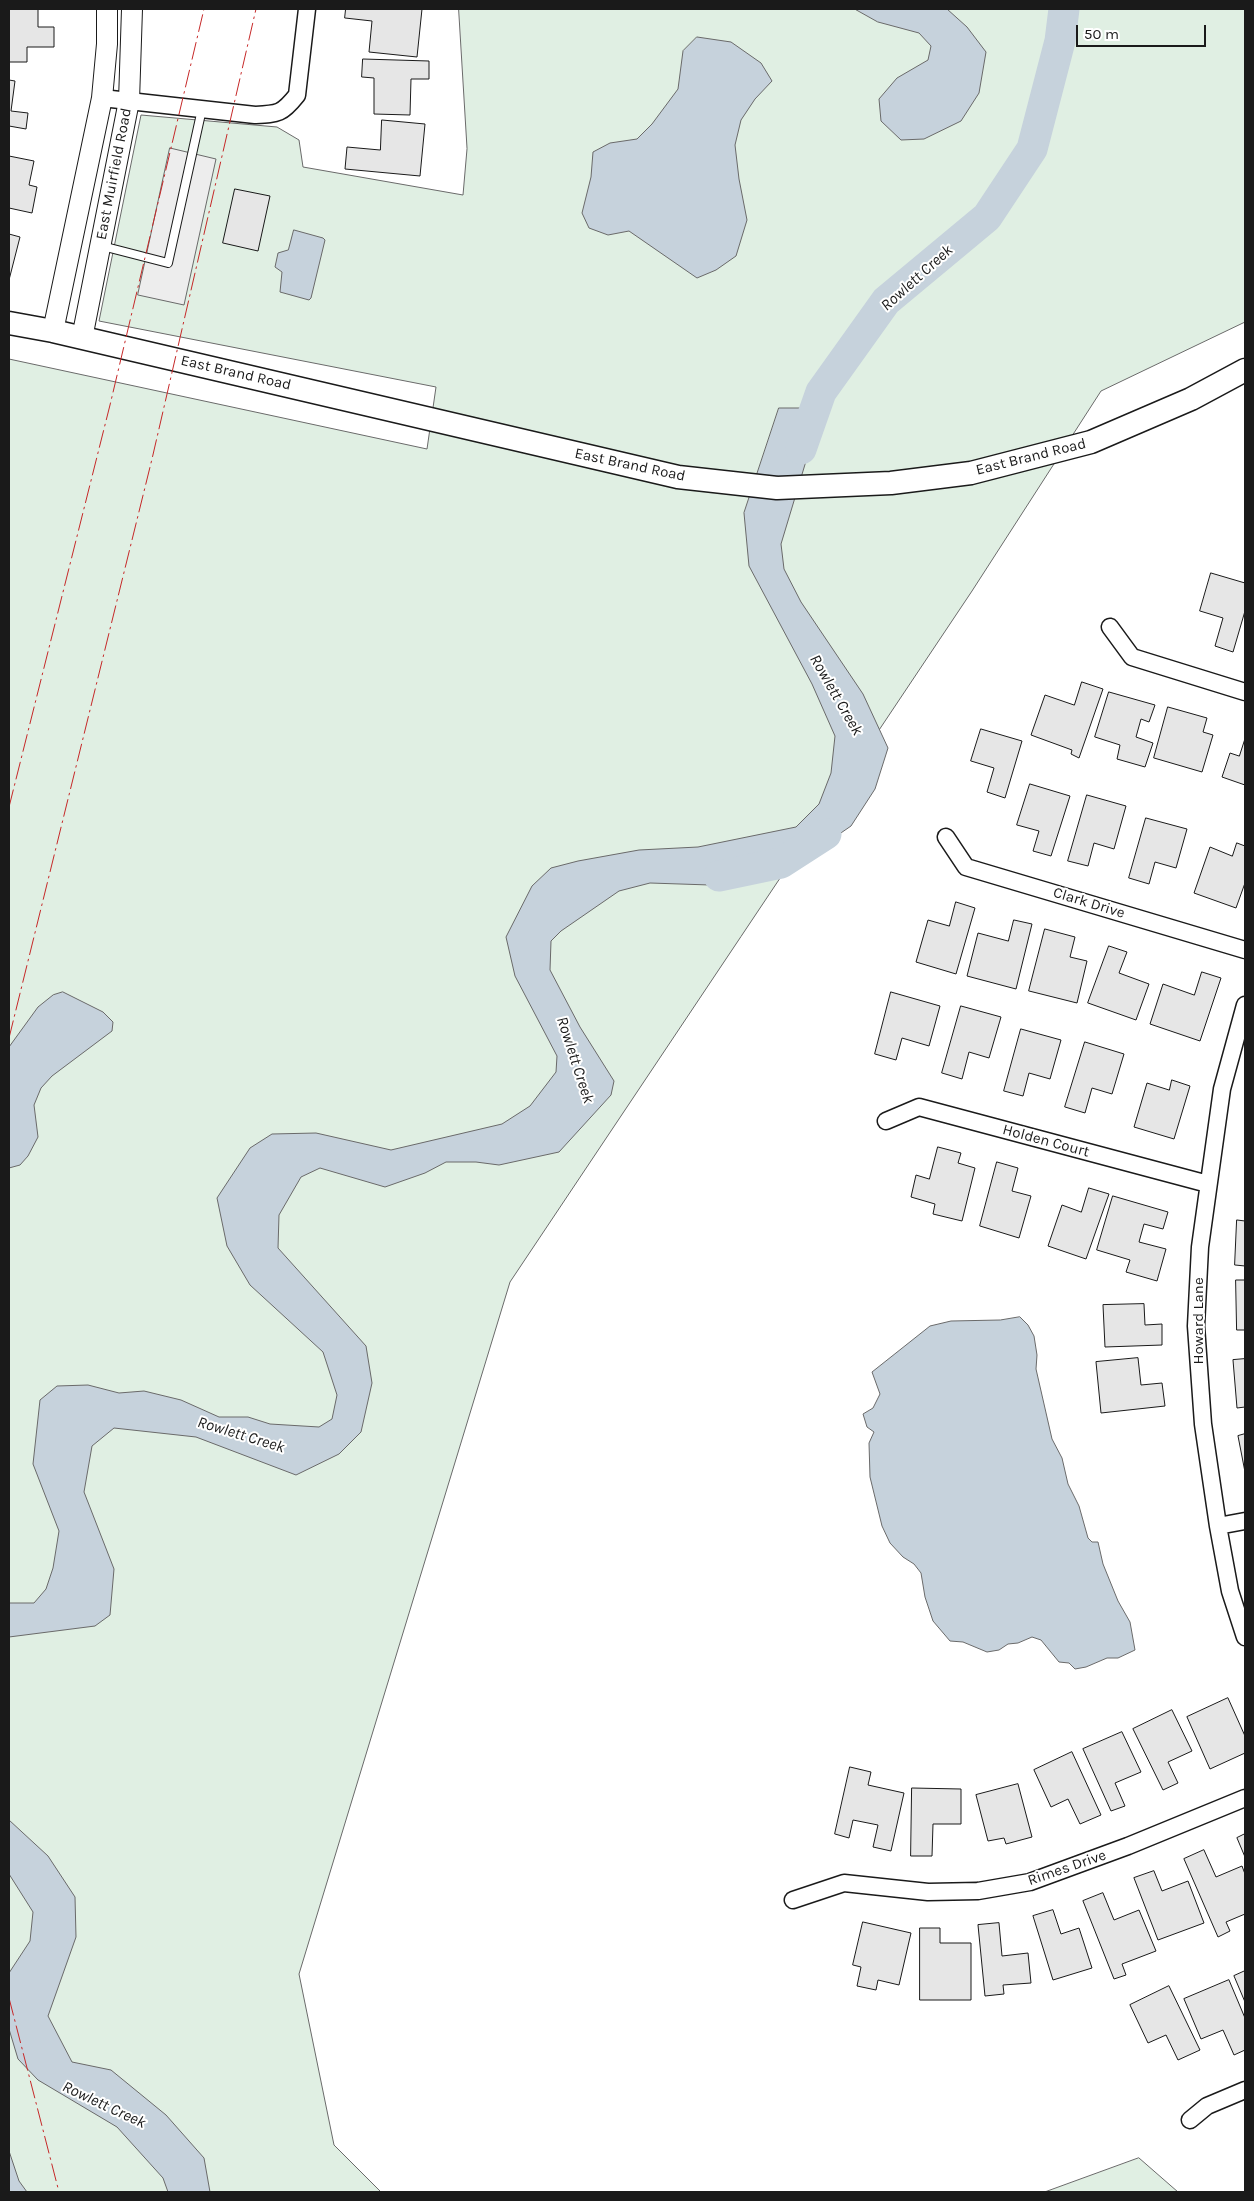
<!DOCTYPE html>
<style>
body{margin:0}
#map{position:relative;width:1254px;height:2201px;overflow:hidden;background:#fff;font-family:Karla,sans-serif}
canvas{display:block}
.frame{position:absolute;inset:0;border:10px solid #1a1a1a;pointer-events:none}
.scale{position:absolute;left:1076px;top:25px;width:130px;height:22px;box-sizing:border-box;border:2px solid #1a1a1a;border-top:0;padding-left:6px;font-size:15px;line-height:18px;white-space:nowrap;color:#1a1a1a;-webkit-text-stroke:4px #fff;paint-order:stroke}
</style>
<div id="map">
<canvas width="1254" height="2201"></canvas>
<div class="frame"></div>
<div class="scale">50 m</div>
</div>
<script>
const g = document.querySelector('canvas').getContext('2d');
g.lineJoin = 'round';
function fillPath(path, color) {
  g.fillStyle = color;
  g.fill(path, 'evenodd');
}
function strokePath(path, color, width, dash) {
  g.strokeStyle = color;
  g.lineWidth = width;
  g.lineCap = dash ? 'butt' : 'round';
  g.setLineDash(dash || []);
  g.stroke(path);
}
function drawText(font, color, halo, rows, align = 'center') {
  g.font = font + ' Karla,sans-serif';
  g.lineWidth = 4;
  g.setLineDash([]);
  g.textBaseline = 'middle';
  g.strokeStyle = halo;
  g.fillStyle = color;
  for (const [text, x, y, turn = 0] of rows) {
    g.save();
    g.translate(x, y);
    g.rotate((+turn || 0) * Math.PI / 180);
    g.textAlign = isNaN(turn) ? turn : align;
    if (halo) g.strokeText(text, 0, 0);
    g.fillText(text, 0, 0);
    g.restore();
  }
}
const green = new Path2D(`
 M459,9H1245V322L1101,391L972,591L510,1282L299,1974L334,2145L381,2192H9V359L427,449L436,387L99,321L141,115L277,127L299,140L303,167L463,195L467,149Z
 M1139,2158L1178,2192H1045Z`);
fillPath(green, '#e0efe3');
strokePath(green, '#6a6a6a', 1);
const parking = new Path2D(`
 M170,148L216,159L184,305L138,295Z`);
fillPath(parking, '#ededed');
strokePath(parking, '#6a6a6a', 1);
const water = new Path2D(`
 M855,9H947L967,27L986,52L979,93L961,121L924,139L901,140L881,121L879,99L897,78L928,60L931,46L919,33L878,22Z
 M697,37L731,42L761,63L772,81L755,99L741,120L735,145L739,179L747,220L736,256L716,270L697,278L629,231L608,235L589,228L582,213L591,177L593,152L610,143L637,139L652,124L678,89L683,51Z
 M294,230L323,238L325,240L311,298L309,300L280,292L282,272L275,267L278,253L288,250Z
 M779,408H822L781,544L784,569L801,602L863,694L888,748L875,789L851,826L822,846L710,885L650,883L619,891L561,931L551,941L550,970L580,1027L614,1081L611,1095L559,1152L499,1165L476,1162H446L425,1173L385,1187L320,1168L301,1177L279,1215L278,1248L366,1346L372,1383L361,1432L339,1454L296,1475L196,1437L114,1428L92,1446L84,1492L114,1569L110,1615L95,1626L9,1637V1603H34L46,1589L53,1568L59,1531L33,1464L40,1400L57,1386L88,1385L119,1393L144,1391L181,1400L219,1417H248L270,1424L319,1427L332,1419L337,1395L323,1352L250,1285L227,1246L217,1198L250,1148L272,1134L316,1133L391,1150L502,1124L530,1106L556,1072L557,1056L515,976L506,937L532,886L551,868L578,861L639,850L698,847L796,827L819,804L831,773L835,736L812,684L749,566L744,513Z
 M63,992L103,1012L113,1022L112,1031L52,1076L41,1088L34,1105L38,1137L28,1156L20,1165L9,1168V1047L38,1007L53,995Z
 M1020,1317L1028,1325L1034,1336L1037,1355L1036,1369L1052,1439L1062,1458L1068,1484L1079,1506L1088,1538L1092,1542H1098L1103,1564L1118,1601L1130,1622L1135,1650L1118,1658H1107L1086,1667L1075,1669L1069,1663L1059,1662L1041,1640L1032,1637L1018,1643L1008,1644L999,1650L987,1652L963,1642L950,1641L933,1621L925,1597L921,1573L914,1564L903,1557L890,1543L882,1526L870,1477L869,1443L874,1432L867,1427L863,1414L873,1408L880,1394L872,1372L930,1326L951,1321L1000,1320Z
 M9,1820L48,1856L75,1897L76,1937L48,2016L72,2062L111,2070L166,2115L204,2158L210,2192H168L163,2178L117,2127L38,2080L18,2059L9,2029V1973L30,1941L33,1912L9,1874Z
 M9,2151L19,2181L27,2192H9Z`);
fillPath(water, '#c6d2dc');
strokePath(water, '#6a6a6a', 1);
strokePath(new Path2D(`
 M801,449L821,392L886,301L987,217L1032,149L1060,41L1064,9
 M719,876L781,863L826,834`), '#c6d2dc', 31);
const building = new Path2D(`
 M9,9H38V27H54V47H27V62H9Z
 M346,9H422L417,57L369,52L372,21L345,18Z
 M363,59L429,61V79H411L410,115L374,114V78L362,77Z
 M9,80L15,81L11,111L28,113L26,129L9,126Z
 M382,120L425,124L420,176L345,169L347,147L380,150Z
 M9,156L34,161L29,185L37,187L32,213L9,208Z
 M235,189L270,196L258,251L223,243Z
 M9,234L20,237L9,280Z
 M1211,573L1245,583V611L1233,652L1215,646L1223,618L1200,611Z
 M1082,682L1103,689L1079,758L1071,754L1072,750L1031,735L1045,695L1074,705Z
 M1109,692L1155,705L1149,722L1141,719L1136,737L1153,743L1145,767L1117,759L1120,745L1095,737Z
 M1168,707L1207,718L1203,732L1213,735L1202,772L1154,758Z
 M981,729L1022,741L1005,798L987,792L994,768L971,761Z
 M1245,739V785L1222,777L1230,753L1239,756Z
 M1030,784L1070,796L1051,856L1033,851L1039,831L1017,825Z
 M1087,795L1126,806L1114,849L1094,843L1088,866L1068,861Z
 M1146,818L1187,829L1176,868L1155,862L1149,884L1129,878Z
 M1237,843L1245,846V883L1236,908L1194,893L1210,847L1232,856Z
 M956,902L975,908L956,974L916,962L928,920L949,926Z
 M1014,920L1032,924L1016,989L967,976L978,933L1008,941Z
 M1045,929L1075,937L1070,957L1087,961L1077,1003L1029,991Z
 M1109,946L1127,952L1119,973L1149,984L1136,1020L1088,1003Z
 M1202,972L1221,978L1200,1041L1150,1024L1163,984L1194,995Z
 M891,992L940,1006L929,1046L902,1038L896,1060L875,1054Z
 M961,1006L1001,1017L989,1058L969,1052L962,1079L942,1073Z
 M1021,1029L1061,1040L1050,1079L1029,1073L1023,1096L1004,1091Z
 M1085,1042L1124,1054L1112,1094L1092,1088L1085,1113L1065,1107Z
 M1172,1080L1190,1086L1174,1139L1134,1127L1147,1083L1169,1090Z
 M938,1147L961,1153L958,1163L975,1168L962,1221L933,1214L935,1204L911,1197L916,1175L929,1179Z
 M997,1162L1018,1168L1012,1191L1031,1196L1019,1238L980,1226Z
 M1089,1188L1109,1194L1086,1259L1048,1246L1062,1205L1081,1212Z
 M1113,1196L1168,1212L1163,1229L1144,1224L1139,1242L1166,1249L1157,1281L1126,1272L1130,1260L1097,1250Z
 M1237,1220L1245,1221V1266L1235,1265Z
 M1236,1280H1245V1330H1237Z
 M1144,1304L1145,1325L1162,1324V1345L1105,1347L1103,1305Z
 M1138,1358L1141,1385L1162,1383L1165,1406L1101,1413L1096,1362Z
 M1245,1359V1407L1237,1408L1233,1360Z
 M1245,1434V1472L1238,1436Z
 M1228,1698L1245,1736V1753L1210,1769L1187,1717Z
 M1172,1710L1192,1751L1168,1762L1178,1783L1163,1790L1133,1729Z
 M1122,1732L1141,1772L1115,1783L1125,1806L1111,1811L1083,1749Z
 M1072,1752L1101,1815L1080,1824L1068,1799L1051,1807L1034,1770Z
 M850,1767L871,1772L868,1785L904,1793L891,1851L873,1847L878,1825L853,1820L849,1838L835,1834Z
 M1018,1784L1032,1837L1006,1844L1004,1838L988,1841L976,1795Z
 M912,1788L961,1789V1824H933L932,1856H911Z
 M1245,1834V1857L1237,1838Z
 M1204,1850L1216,1877L1242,1866L1245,1874V1914L1226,1922L1230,1931L1218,1937L1184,1859Z
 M1154,1871L1162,1891L1188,1881L1204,1923L1158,1940L1134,1878Z
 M1103,1893L1114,1920L1139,1910L1156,1951L1122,1964L1126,1975L1114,1979L1083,1901Z
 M1053,1910L1061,1934L1079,1928L1092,1968L1053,1980L1033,1916Z
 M863,1922L911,1933L899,1985L878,1980L876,1990L857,1986L861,1967L853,1965Z
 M999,1923L1002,1956L1028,1953L1031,1983L1003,1985L1004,1994L985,1996L978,1925Z
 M920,1928H940V1943H971V2000H920Z
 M1245,1971V2002L1234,1976Z
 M1229,1980L1245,2018V2050L1234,2055L1223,2030L1201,2039L1184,1999Z
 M1169,1986L1200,2050L1178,2060L1166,2035L1148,2043L1130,2005Z`);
fillPath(building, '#e6e6e6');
strokePath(building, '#1a1a1a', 1);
const service = new Path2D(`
 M102,246L168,263L202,109`);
const minor = new Path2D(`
 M102,98L255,115C278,114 282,114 297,95L307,9
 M1110,627L1132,657L1245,692
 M946,837L966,867L1245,950
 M1245,1005L1222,1089L1200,1247L1196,1326L1203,1424L1218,1526L1230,1591L1245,1637
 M886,1121L919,1107L1208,1184
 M1218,1526L1245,1521
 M793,1900L844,1883L928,1892L978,1891L1030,1882L1128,1846L1245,1798
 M1190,2120L1207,2106L1245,2090`);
const tertiary = new Path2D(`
 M53,331L102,98L107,44V9
 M82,338L129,101L132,9`);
const secondary = new Path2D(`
 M9,323L53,331L678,477L777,488L891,483L971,473L1091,442L1191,399L1245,370`);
strokePath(service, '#1a1a1a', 10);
strokePath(minor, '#1a1a1a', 19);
strokePath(tertiary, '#1a1a1a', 22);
strokePath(secondary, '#1a1a1a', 25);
strokePath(service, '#fff', 8);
strokePath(minor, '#fff', 16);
strokePath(tertiary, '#fff', 20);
strokePath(secondary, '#fff', 22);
strokePath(new Path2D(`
 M9,807L110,405L204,9
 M9,1038L152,459L256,9
 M9,1998L59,2192`), '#c62828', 1, [18, 4, 2.5, 4]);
drawText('15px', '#1a1a1a', '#fff', [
 ["East Muirfield Road",114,174,-79],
 ["East Brand Road",236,373,13],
 ["East Brand Road",1031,457,-14],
 ["East Brand Road",630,465,12],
 ["Clark Drive",1089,903,17],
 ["Holden Court",1046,1141,15],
 ["Howard Lane",1199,1321,-90],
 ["Rimes Drive",1067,1868,-19]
]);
drawText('italic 16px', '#1a1a1a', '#fff', [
 ["Rowlett Creek",917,278,-42],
 ["Rowlett Creek",836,695,60],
 ["Rowlett Creek",575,1060,72],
 ["Rowlett Creek",241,1435,17],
 ["Rowlett Creek",104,2105,25]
]);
</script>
